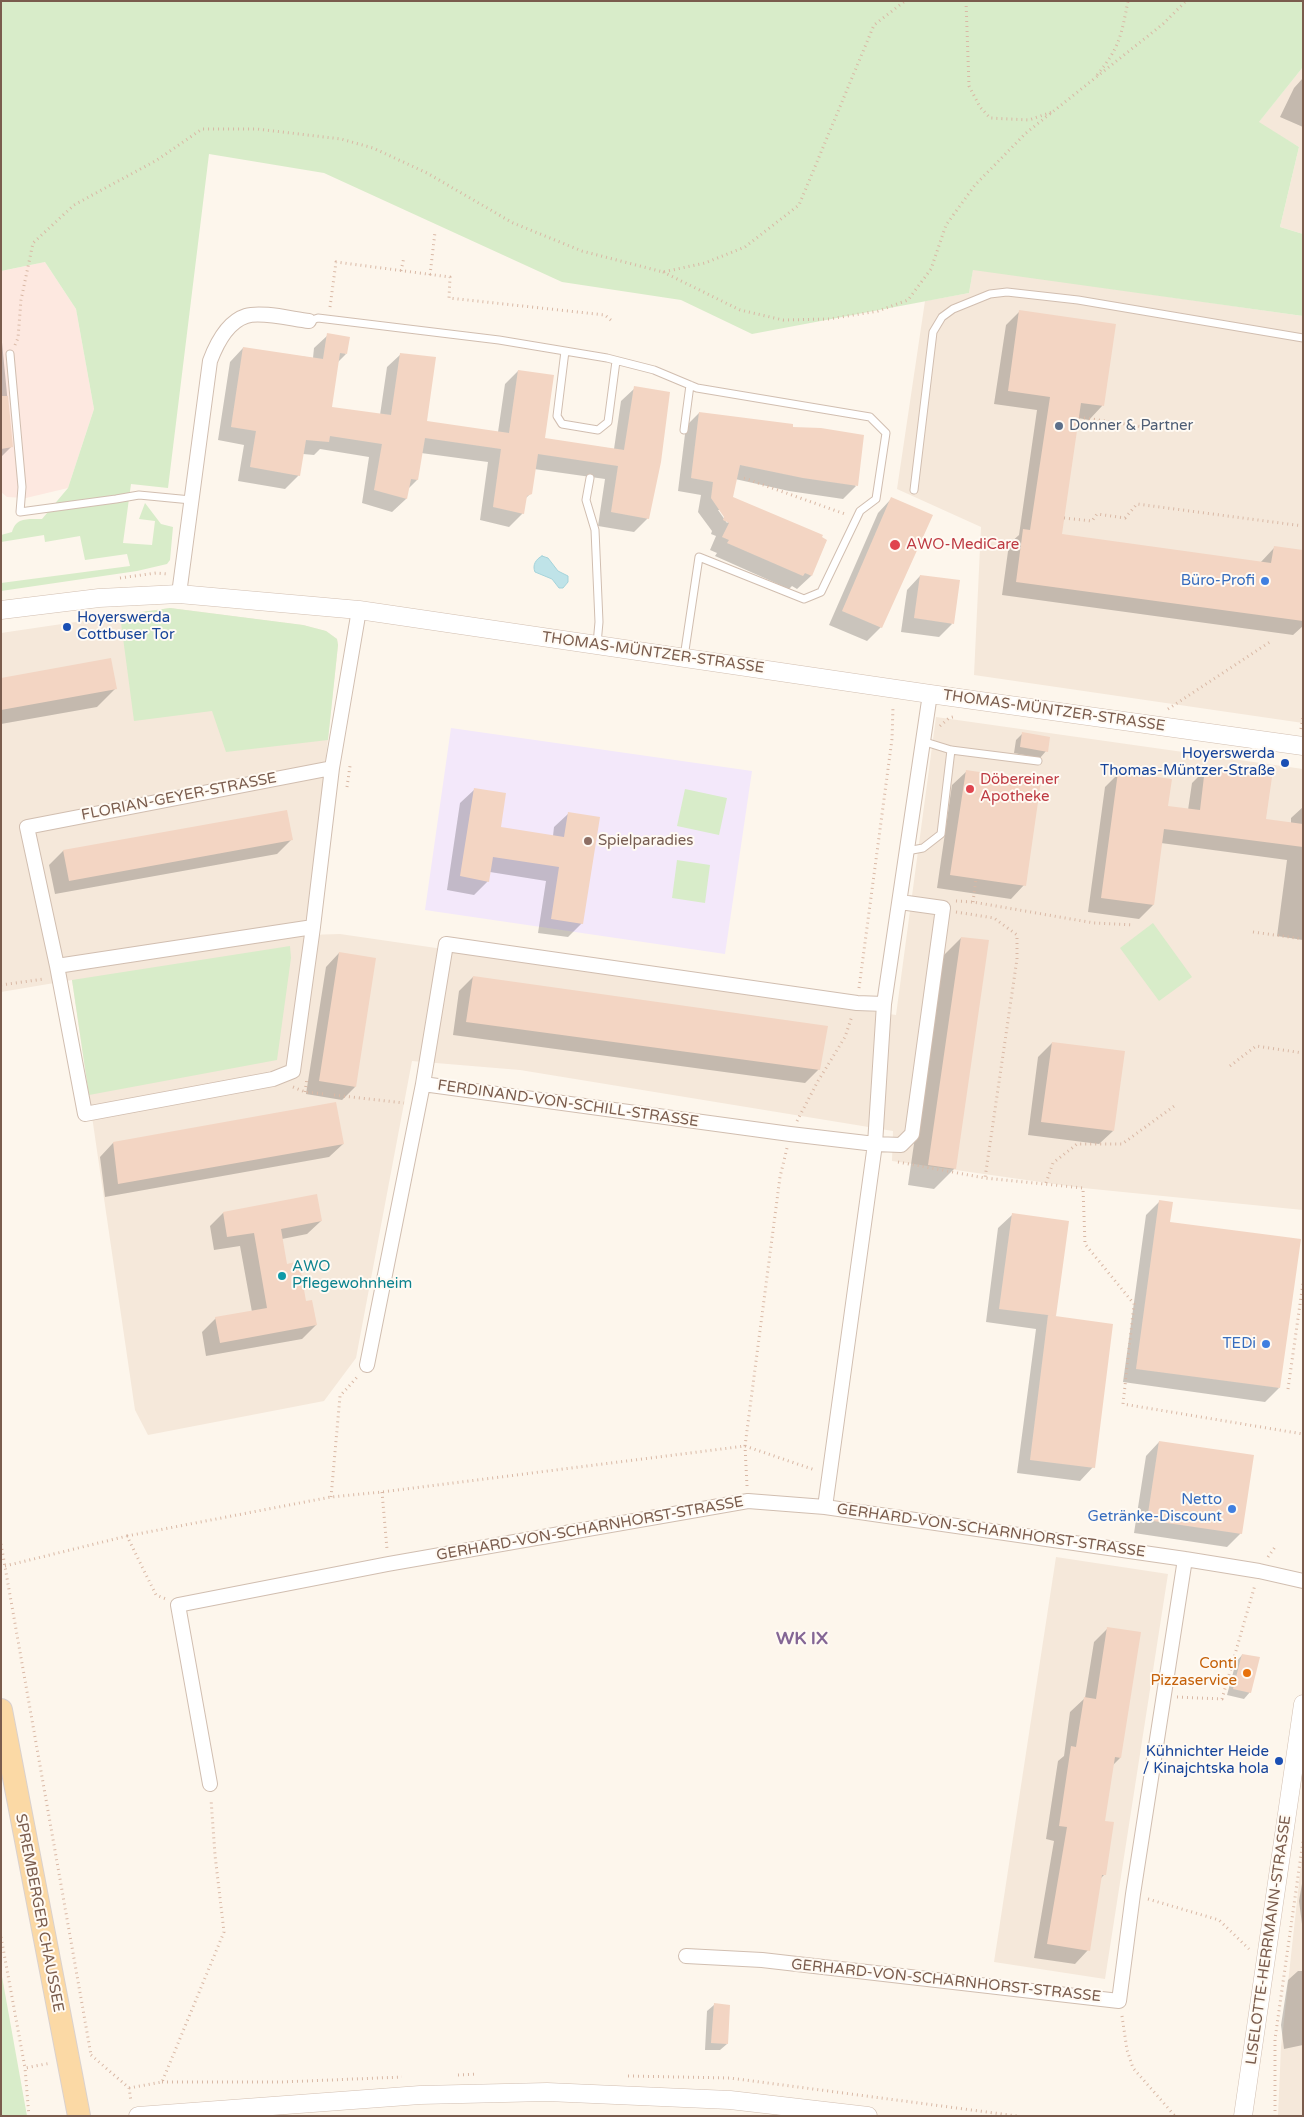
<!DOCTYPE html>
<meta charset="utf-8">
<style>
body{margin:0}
#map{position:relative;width:1304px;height:2117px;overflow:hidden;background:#fdf6ec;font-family:"Varela Round",sans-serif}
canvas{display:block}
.frame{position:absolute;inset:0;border:2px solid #7a5c4d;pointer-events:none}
</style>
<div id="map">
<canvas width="1304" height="2117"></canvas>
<div class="frame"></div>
</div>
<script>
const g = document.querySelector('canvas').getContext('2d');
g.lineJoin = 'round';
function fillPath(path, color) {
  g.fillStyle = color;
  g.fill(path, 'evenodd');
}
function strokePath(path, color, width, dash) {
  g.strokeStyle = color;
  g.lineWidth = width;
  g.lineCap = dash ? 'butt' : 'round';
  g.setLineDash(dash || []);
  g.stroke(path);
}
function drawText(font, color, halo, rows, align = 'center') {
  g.font = font + ' "Varela Round",sans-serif';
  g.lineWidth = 4;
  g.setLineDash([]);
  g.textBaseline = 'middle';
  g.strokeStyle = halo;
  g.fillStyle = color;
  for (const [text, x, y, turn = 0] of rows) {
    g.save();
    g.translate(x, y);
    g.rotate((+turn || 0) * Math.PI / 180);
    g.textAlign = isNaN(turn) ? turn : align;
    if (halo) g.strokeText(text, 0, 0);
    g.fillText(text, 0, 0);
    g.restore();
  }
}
fillPath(new Path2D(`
 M1303,67V234L1280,227L1299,147L1258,123Z
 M973,269L1303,316V723L974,675L981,527L897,489L925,301L969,293Z
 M170,608L303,625L326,631L337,639L338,645L307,935L340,934L896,1015L936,717L1303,769V1210L1083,1188L892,1161L893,1131L520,1070L412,1061L356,1358L324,1401L148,1435L135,1410L72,980L1,992V633Z
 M1056,1557L1168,1574L1105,1979L994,1962Z
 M1303,1846V2116H1278L1281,2047Z`), '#f5e8da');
fillPath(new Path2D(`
 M45,262L76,309L94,409L68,488L26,498L7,497L1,492V271Z`), '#fde8e0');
fillPath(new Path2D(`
 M451,728L752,771L725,954L425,910Z`), '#f3e8fa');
fillPath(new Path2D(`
 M1,1H1303V67L1259,122L1299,147L1280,227L1303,234V316L973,270L969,293L752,334L681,300L562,282L324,173L209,154L168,488L131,484L123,543L152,545L155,521L139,519L145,503L161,524L173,527L170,560L167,564L137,571L1,591V583L130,566L127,554L85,560L80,536L45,542L44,535L1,542V535L12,532C16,517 28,519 42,519L68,488L94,409L76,309L45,262L1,271Z
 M170,608L303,625L326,631L337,639L338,645L328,740L226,752L212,711L134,721L120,615Z
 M685,789L727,798L719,835L677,826Z
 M677,860L710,865L705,903L672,898Z
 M1153,923L1192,977L1159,1001L1120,948Z
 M290,946L291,958L277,1060L89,1095L72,980Z
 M1,1971L27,2116H1Z`), '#d8ecc9');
const water = new Path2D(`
 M542,556L548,558L558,571L568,576V582L563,588H559L552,579L535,572C532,565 536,559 542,556Z`);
fillPath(water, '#bfe3e8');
strokePath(water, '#a5d3da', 1);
fillPath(new Path2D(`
 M1303,78V127L1280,117L1294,88Z
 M1020,311L1114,325L1102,406L1089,420L1078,418L1061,535L1260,563L1274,548L1303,572V626L1293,635L1002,595L1009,544L1019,535L1037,410L994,404L1006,325Z
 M1,332L12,446L1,457Z
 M328,335L346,354L337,363L330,408L380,415L387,367L401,354L425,422L498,432L505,384L518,371L544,439L614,449L621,401L635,388L648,518L634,532L598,526L605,479L534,469L531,493L526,498L523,513L509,527L480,520L488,462L421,453L417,480L408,489L406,499L392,512L362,503L369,457L320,449L314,455L303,454L299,475L285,489L238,481L244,445L218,440L230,362L243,348L313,358L314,348Z
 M699,413L792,428L856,486L843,499L789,491L735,479L731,498L826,541L811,576L797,589L792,586L789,589L715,556L717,553L710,550L716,536L711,534L712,531L698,512L701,495L678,491L686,426ZM718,510H721L729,521L727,523Z
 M891,499L881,627L867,641L829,625L878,513Z
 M920,576L952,624L939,637L901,632L907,590Z
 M1,679L115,689L97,707L1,724Z
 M1023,733L1046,751L1040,758L1014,753L1016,740Z
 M1206,769L1265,820L1291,823V818L1303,807V940L1277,936L1287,860L1161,843L1153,905L1139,919L1088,912L1105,787L1119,773L1167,807L1188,810L1192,783Z
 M966,772L1024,885L1011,899L937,888L952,785Z
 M474,790L499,828L553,836L554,827L568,814L582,923L568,937L538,933L546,881L490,872L488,881L474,895L447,890L460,803Z
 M286,811L291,840L277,854L55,894L49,865L63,851Z
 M961,938L955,1168L934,1189L908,1185L941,958Z
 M339,953L355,1087L342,1100L306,1094L326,967Z
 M473,977L819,1069L805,1083L453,1035L459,991Z
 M1052,1043L1113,1131L1099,1144L1028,1135L1038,1057Z
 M113,1143L343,1144L329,1157L105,1197L100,1157Z
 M1160,1201L1169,1223L1279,1388L1265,1402L1123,1382L1146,1215Z
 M223,1213L321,1221L307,1234L282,1239L286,1265L316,1325L302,1339L206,1356L202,1332L216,1318L252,1312L240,1246L214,1250L210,1226Z
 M1012,1215L1055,1316L1053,1317L1093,1467L1080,1481L1017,1473L1036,1329L986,1322L998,1228Z
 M1159,1442L1241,1533L1227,1547L1134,1533L1146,1456Z
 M1108,1628L1120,1758L1113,1765L1103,1822L1104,1875L1100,1879L1088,1950L1075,1964L1034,1958L1054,1841L1046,1839L1058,1761L1064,1756L1070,1712L1085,1698L1094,1642Z
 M1242,1655L1250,1692L1244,1699L1227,1695L1236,1662Z
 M1303,1878V1924H1302L1299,1901Z
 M1298,1971H1303V2045L1284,2049L1281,2025L1288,1980Z
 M714,2005L727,2044L720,2050H705L707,2011Z`), '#0003');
fillPath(new Path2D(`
 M1019,310L1116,324L1104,406L1081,403L1062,534L1271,563L1274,546L1303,550V621L1016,582L1023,529L1030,530L1050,397L1008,391Z
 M327,333L350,337L347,354L340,353L332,407L391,415L400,353L436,357L427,421L509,433L518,370L554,375L545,438L624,450L634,386L670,392L661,462L649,519L611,512L618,466L538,454L532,494L527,496L524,514L493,507L501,449L425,438L418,480L411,479L407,499L374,490L382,444L330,436L329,442L306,440L300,476L250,467L256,431L231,427L243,347L323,359Z
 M1,396H8L13,447L1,449Z
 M699,412L793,424V427L821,428L864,435L858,486L803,478L740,465L733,497L823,535L822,537L827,540L812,576L805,573L803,576L727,543L729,540L722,537L729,523L723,520L724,517L711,498L713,482L691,478Z
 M891,497L933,515L882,628L842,611Z
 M920,575L960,580L954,624L914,618Z
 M111,658L117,689L1,710V678Z
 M1022,732L1050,737L1048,752L1020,747Z
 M1205,768L1272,777L1266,819L1303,824V847L1164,829L1154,905L1101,898L1118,772L1172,779L1168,806L1200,810Z
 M966,770L1041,781L1026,886L950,875Z
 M474,788L506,793L501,827L564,837L568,812L600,817L583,924L551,919L559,867L493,857L489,882L460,876Z
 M287,810L293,840L69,881L63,850Z
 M961,937L989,940L956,1169L928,1165Z
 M339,952L376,958L356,1087L319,1081Z
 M473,976L828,1026L820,1070L466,1022Z
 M1052,1042L1125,1051L1114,1131L1041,1122Z
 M336,1102L344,1144L118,1184L113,1142Z
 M317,1194L322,1221L281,1229L287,1264L299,1261L306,1301L312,1300L317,1325L220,1343L215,1317L267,1308L254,1233L227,1237L223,1212Z
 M1159,1200L1173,1202L1170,1222L1301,1239L1280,1388L1136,1369Z
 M1012,1213L1069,1221L1056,1316L999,1309Z
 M1048,1315L1113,1324L1095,1468L1030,1460Z
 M1159,1441L1254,1455L1242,1534L1147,1520Z
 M1107,1627L1141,1632L1121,1758L1115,1757L1105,1821L1114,1822L1106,1875H1102L1090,1951L1047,1944L1067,1827L1059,1826L1071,1746L1076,1747L1084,1697L1096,1699Z
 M1242,1654L1260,1657L1251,1693L1233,1689Z
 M714,2003L730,2005L728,2044L711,2043Z`), '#f3d5c3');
const service = new Path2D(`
 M309,321L318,318L499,340L607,358L654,370L697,388L870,417L886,433L876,499L860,511L821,592L804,599L699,557L684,657
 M565,351L557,416L562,424L598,430L608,422L616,361
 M10,354L22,487L20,512L116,499L139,495L191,500
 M684,430L690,385
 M590,478L586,500L595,530L599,622L597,644
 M914,490L933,332L942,317L953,309L990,294L1007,292L1078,300L1303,338
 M922,741L951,750L1038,761
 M907,851L923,848L941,834L951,750`);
const minor = new Path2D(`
 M179,594L210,361C216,345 227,322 246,316C261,311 292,319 309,321
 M332,768L27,827L57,966L85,1114L273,1079L293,1071L313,927L332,768L359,610
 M57,966L313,927
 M884,1004L857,1003L446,944L423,1084L790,1134L875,1144L901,1145L912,1134L943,908L900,902
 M367,1365L423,1084
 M825,1507L875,1144L884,1004L930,694
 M210,1784L178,1605L388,1564L748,1501L825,1507L1185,1559L1259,1571L1303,1581
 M686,1956L762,1960L1119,2001L1133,1894L1185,1559`);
const tertiary = new Path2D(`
 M1,610L99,598L179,594L359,610L930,694L1303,746
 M138,2116L420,2095L547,2092L730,2100L868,2116
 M1243,2116L1303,1704`);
const primary = new Path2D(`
 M1,1710L79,2116`);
strokePath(service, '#d1beb0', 9);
strokePath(minor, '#d1beb0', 16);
strokePath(tertiary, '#d1beb0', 19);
strokePath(primary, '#dad1cd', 24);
strokePath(new Path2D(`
 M966,1L969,86L980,107L990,118L1029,120L1052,112
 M1097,75C1120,47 1121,36 1128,1
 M401,271L404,257
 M663,272L740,310L783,320L829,319L878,311L908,300L931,269L946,225L975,185L1026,133L1163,24L1186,1
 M430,275L435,232
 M330,307L336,262L450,277L449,298L605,315L612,321
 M15,345L18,338L21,300L33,243L74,205L157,160L202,129H257L341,139L373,148L427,173L513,223L582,251L663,272L705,263L745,247L799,205L874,25L905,1
 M1079,417L1144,427
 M744,478L845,514
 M1064,518L1092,521L1097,514L1125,518L1137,504L1303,526
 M120,578L156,573L168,574
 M1168,709L1270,642
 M940,726L949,718L956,716
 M1301,729L1303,716
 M347,787L350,766
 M956,901L973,902L1094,923L1133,925
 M973,902L976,879
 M956,912L994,918L1017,935V959L985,1178
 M1253,932L1303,939
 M1,985L44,979
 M859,988L892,739L893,706
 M1230,1066L1256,1046L1303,1053
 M293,1087L305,1092L324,1094
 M305,1092L307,1078
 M334,1095L404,1103
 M797,1121L818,1081L845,1037L852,1016
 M898,1162L985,1178L1083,1188L1085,1244L1134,1304L1123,1404L1303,1434
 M1046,1183L1053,1163L1077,1144H1122L1177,1104
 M1288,1389L1303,1283
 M747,1486L745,1446L780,1177L787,1148
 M382,1492L387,1549
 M331,1497L340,1396L359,1375
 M127,1536L331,1497L382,1492L745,1446L815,1470
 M1,1544L91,2055
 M1268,1557L1275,1547
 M5,1566L127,1536L156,1595L166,1599
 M1177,1697L1222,1699L1255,1585
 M1148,1899L1219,1920L1249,1949
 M1,1937L25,2068
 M1122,2016L1127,2050L1133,2068L1175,2116
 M91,2055L129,2088L131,2101
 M458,2075L477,2074
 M628,2076L730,2078L1017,2116
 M162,2082H282L402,2077
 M129,2088L162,2082L224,1932L215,1855L211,1799
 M29,2116L25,2068L51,2063
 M1275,2116V2039L1303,1841`), '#d9b8a5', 3, [1, 4]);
strokePath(service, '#fff', 7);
strokePath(minor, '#fff', 14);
strokePath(tertiary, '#fff', 18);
strokePath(primary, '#fbd9a5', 22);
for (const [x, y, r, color] of [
 [1059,426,5,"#5c6f8a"],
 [895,545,6,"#e0444e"],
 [1265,581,5,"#3f7fe0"],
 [67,627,5,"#1a4fb4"],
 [1285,763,5,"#1a4fb4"],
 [970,789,5,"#e0444e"],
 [588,841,5,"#8d6e63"],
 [282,1276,5,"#0f9aa8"],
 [1266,1344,5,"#3f7fe0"],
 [1232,1509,5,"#3f7fe0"],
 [1247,1673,5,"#e8710a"],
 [1279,1761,5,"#1a4fb4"]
]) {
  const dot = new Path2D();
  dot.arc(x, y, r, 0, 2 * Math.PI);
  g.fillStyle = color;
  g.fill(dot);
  strokePath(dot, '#fffaf3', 2);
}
drawText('15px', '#4e5e75', '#fffaf3', [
 ["Donner & Partner",1069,426]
], 'left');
drawText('15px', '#be3a42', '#fffaf3', [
 ["AWO-MediCare",906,545],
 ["Döbereiner",980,780],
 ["Apotheke",980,797]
], 'left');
drawText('15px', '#366cbe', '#fffaf3', [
 ["Büro-Profi",1255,581],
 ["TEDi",1256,1344],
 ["Netto",1222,1500],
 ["Getränke-Discount",1222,1517]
], 'right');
drawText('15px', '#164399', '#fffaf3', [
 ["Hoyerswerda",77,618,"left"],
 ["Cottbuser Tor",77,635,"left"],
 ["Hoyerswerda",1275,754],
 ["Thomas-Müntzer-Straße",1275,771],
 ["Kühnichter Heide",1269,1752],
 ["/ Kinajchtska hola",1269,1769]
], 'right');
drawText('15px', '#7a5c4d', '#fffaf3', [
 ["THOMAS-MÜNTZER-STRASSE",653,653,8],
 ["THOMAS-MÜNTZER-STRASSE",1054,711,8],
 ["FLORIAN-GEYER-STRASSE",179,797,-11],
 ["FERDINAND-VON-SCHILL-STRASSE",568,1104,8],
 ["GERHARD-VON-SCHARNHORST-STRASSE",590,1529,-10],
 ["GERHARD-VON-SCHARNHORST-STRASSE",991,1531,8],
 ["SPREMBERGER CHAUSSEE",39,1913,79],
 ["LISELOTTE-HERRMANN-STRASSE",1269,1940,-82],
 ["GERHARD-VON-SCHARNHORST-STRASSE",946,1981,6]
]);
drawText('15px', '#785e54', '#fffaf3', [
 ["Spielparadies",598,841]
], 'left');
drawText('15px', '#0d838f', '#fffaf3', [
 ["AWO",292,1267],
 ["Pflegewohnheim",292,1284]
], 'left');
drawText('15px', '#c56008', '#fffaf3', [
 ["Conti",1237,1664],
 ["Pizzaservice",1237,1681]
], 'right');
drawText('bold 18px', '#846695', '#fffaf3', [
 ["WK IX",802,1639]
]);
</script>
